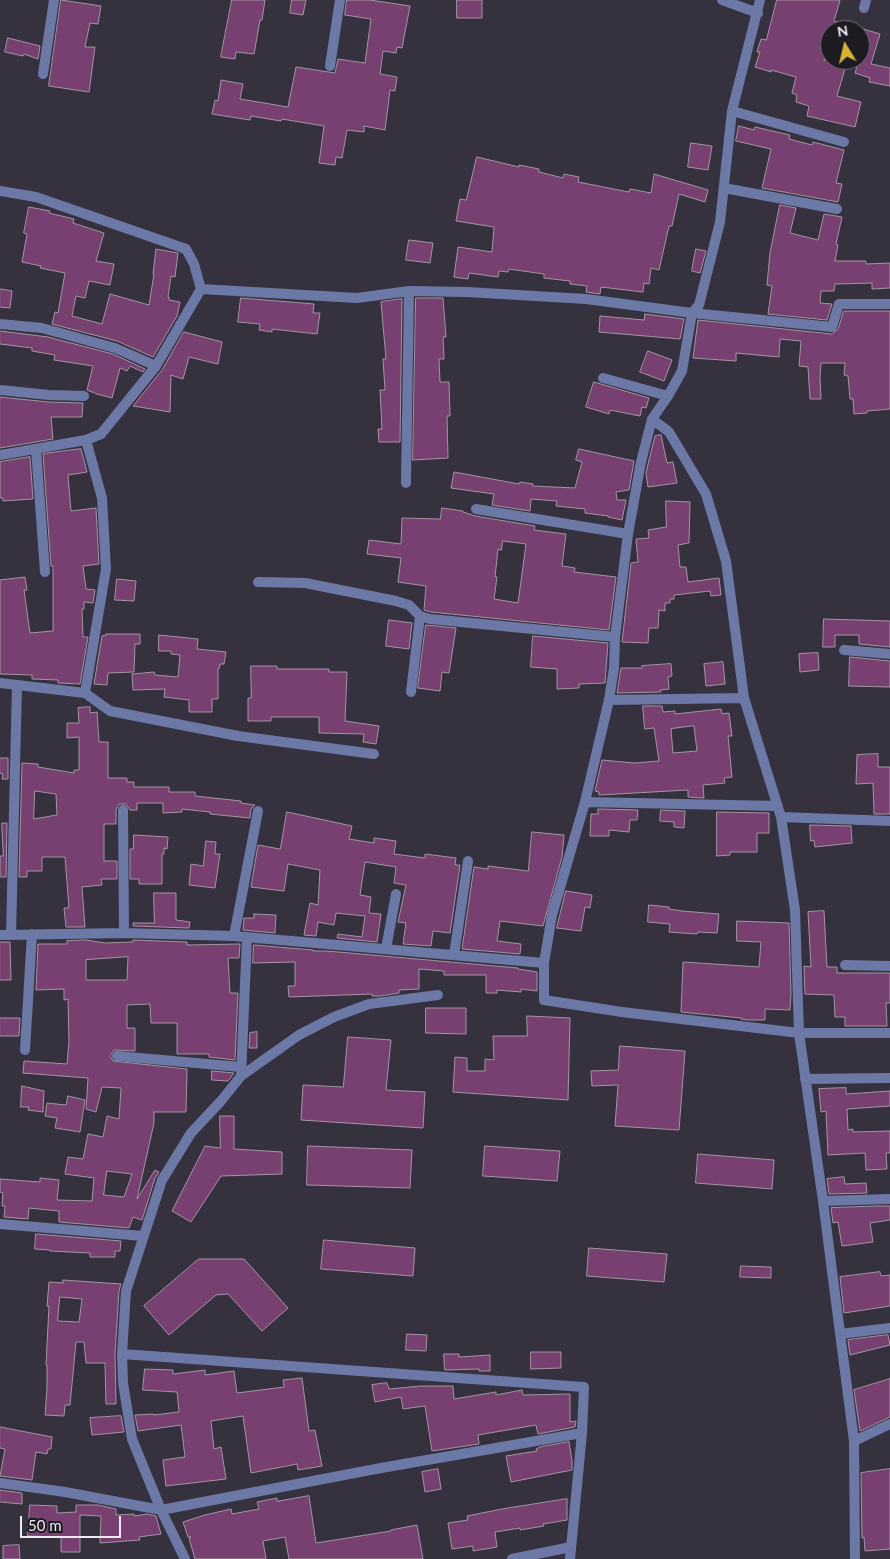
<!DOCTYPE html>
<style>
body{margin:0}
#map{position:relative;width:890px;height:1559px;overflow:hidden;background:#36313f;font-family:Lato,sans-serif}
canvas{display:block}
.north{position:absolute;left:820px;top:20px;width:50px;height:50px;box-sizing:border-box;background:#1d1b21;border:1px solid #706e75;border-radius:50%;rotate:351deg;font-size:14px;font-weight:700;line-height:20px;text-align:center;color:#edeaf3}
.north::after{content:'';display:block;margin:auto;width:18px;height:22px;background:#d8b434;clip-path:polygon(50% 0,100% 100%,50% 72%,0 100%)}
.scale{position:absolute;left:20px;top:1516px;width:101px;height:22px;box-sizing:border-box;border:2px solid #edeaf3;border-top:0;padding-left:6px;font-size:15px;line-height:18px;white-space:nowrap;color:#edeaf3;-webkit-text-stroke:4px #1d1b21;paint-order:stroke}
</style>
<div id="map">
<canvas width="890" height="1559"></canvas>
<div class="north">N</div>
<div class="scale">50 m</div>
</div>
<script>
const g = document.querySelector('canvas').getContext('2d');
g.lineJoin = 'round';
function fillPath(path, color) {
  g.fillStyle = color;
  g.fill(path, 'evenodd');
}
function strokePath(path, color, width, dash) {
  g.strokeStyle = color;
  g.lineWidth = width;
  g.lineCap = dash ? 'butt' : 'round';
  g.setLineDash(dash || []);
  g.stroke(path);
}
const building = new Path2D(`
 M61,0L101,6L98,24L90,23L85,47H95L89,92L49,86Z
 M232,0H265L262,20H260L254,54L236,52L235,59L221,57Z
 M292,0H306L303,15L290,13Z
 M347,0H370L410,6L402,48L397,47L396,53L383,51L380,74L397,77L395,91L390,90L385,130L364,126V132L347,130L342,158L336,157L335,165L319,163L324,126L282,119L281,121L251,116L250,120L212,114L215,100L218,101L221,80L243,84L240,99L288,107L296,67L335,73L338,59L365,63L371,19L345,15Z
 M457,0H482V18H457Z
 M777,0H840L834,21L856,27L855,30H830V39L824,60H839L847,62L837,96L861,102L855,127L807,116L809,106L796,102L797,95L792,93L796,77L771,70V72L755,67L760,52H757L761,39L766,40Z
 M860,28L880,34L871,64L890,68V86L869,82L870,78L855,73L865,41L860,40Z
 M8,38L40,46L38,59L24,54L23,56L5,52Z
 M739,126L754,130L755,127L790,135L789,139L812,145L813,142L844,150L836,183L842,184L838,202L762,188L771,149L736,141Z
 M691,143L712,146L708,170L688,167Z
 M477,157L519,167V165L539,169V172L563,178L564,174L579,177L578,182L629,192L630,189L651,193L654,174L708,190L705,202L679,194L672,226H669L659,270L651,268L649,284L644,283L643,292L601,287L600,294L586,292L587,286L570,284V281L544,278V274L509,269L508,272L499,271L498,277L469,273L468,279L454,277L458,247L492,252L494,227L456,221L460,199L466,200Z
 M780,205L796,208L790,233L818,240L824,214L842,217L836,244L838,245L835,261H866V264L890,263V288L872,289V283L835,284L834,291H821L820,303L832,304L827,320L768,314L772,286L767,285L770,253Z
 M29,207L50,211L49,213L74,219L73,223L104,233L96,261L114,264L110,285L89,281L85,298L76,296L72,316L102,324L110,294L149,305L154,274H153L156,249L178,253L175,277L171,276L168,297H169V300L180,302L177,316L153,357L117,341L52,324L55,312L58,313L65,273L40,268L41,266L22,262L27,234L24,233Z
 M409,240L433,243L430,263L406,260Z
 M696,249L706,251L700,273L692,271Z
 M0,289L12,291L10,308L0,307Z
 M241,298L314,304L313,313H320L317,334L272,329V332L259,330L260,324L238,322Z
 M416,298H443L446,337H443L444,359H439L440,382H449L450,416H447L448,458L413,460Z
 M402,299L400,442H379L378,429H382L380,390H385L383,359H386L381,302Z
 M844,311H890V409L867,411V413L854,414L853,399H850L848,376L844,375L845,363H821L820,377L821,399H810L808,367L799,366L801,341L780,339L779,357L736,353V361L693,358L698,320L832,334L838,329Z
 M645,314L684,319L680,339L599,332L600,316L644,320Z
 M0,331L48,337L113,354L145,369L143,372L130,366L127,371L120,368L112,398L97,394L87,390L93,366L54,360L55,355L32,351V348L0,344Z
 M184,332L222,342L218,364L189,357L183,379L171,375L170,412L133,406L162,370Z
 M648,351L672,360L664,381L640,372Z
 M594,382L649,398L646,408L642,407L640,416L610,410L609,414L586,407Z
 M0,397L48,402L83,403L82,417H51L53,439L0,448Z
 M661,435L667,463L673,462L677,483L648,487L646,473L648,464L655,436Z
 M81,449L87,472L68,475L71,511L96,508L99,564L83,566L86,589L95,590L93,603L84,602V609H82L83,637H88L80,684L58,683V680L32,679V675L0,674V580L25,577L27,590H24L30,633L53,631V566H51L43,454Z
 M579,449L634,461L629,490L616,492L617,500H626L622,520L608,517V516L585,513V509L556,506L557,501L531,499L530,511L492,505L494,494L451,488L454,472L519,484L520,482L533,484V486L575,488L582,462L576,460Z
 M30,457L33,499L3,501V498H0V462Z
 M666,501L690,502L689,543L678,545L680,567H686L688,582L719,578L721,595L711,596L710,591L674,595V599H670V603H665V611L659,610L658,628H649L648,643L622,642L631,563L638,562L636,539L649,538L648,530L666,527Z
 M442,508L463,511V512L475,516L535,526L534,530L566,534L562,566L575,568L574,572L616,577L609,630L431,612L424,610L426,586L398,582L401,558L367,554L369,540L401,544L402,518L440,519ZM503,541L526,544L518,603L494,599L497,577H495L498,549L501,550Z
 M117,579L136,581L134,601L115,600Z
 M824,619L890,621V647L859,644V635H835V647H823Z
 M389,620L412,623L409,649L386,646Z
 M426,625L456,628L449,673L442,672L440,691L418,688Z
 M106,634H140V644H135L134,672L108,673L107,685L94,684L102,636L106,635Z
 M159,635L198,639L197,649L226,652L224,664H220L219,669H218V699H212V712H189V700L164,697L165,689L133,690L132,674L154,672L155,675L178,677L180,655L171,654V651H159Z
 M533,636L608,643L605,683L579,684V688L557,689V669L531,667Z
 M818,653L819,670L800,672L799,654Z
 M850,657L890,661V687L849,686Z
 M723,662L725,684L706,686L704,664Z
 M671,664L672,676L668,677L669,689L660,690L661,692L617,693L621,668H642V666Z
 M251,666H277V669H329V672H347L345,721L379,726L376,744L363,742L364,734L319,733V717H271V721H248V698H251Z
 M643,706H662L663,712L675,711V714L721,709L722,714L729,713L732,736H728L732,777L724,778L725,783L703,785L704,798L688,797V790L599,795V792L595,791L602,760L634,763L659,761L654,728L645,729ZM694,726L697,751L673,753L671,729Z
 M90,707V713L97,712L99,742H108V778H127V782H134V787H169V792H195V796L241,801V803L255,805L251,809L250,818L210,814V812L182,809V812L163,813V803H137V810H130L126,804H119L116,810V824H104V861H117V879H101L102,885L82,887L85,927H66L64,908H69L65,857H42V871H27V877H19L22,763L38,764V767L74,773V770H79V737L67,738V723H79L78,708ZM35,791L56,794L57,815L34,819Z
 M878,754V767H890V814H874L873,783L856,784L857,755Z
 M0,758H8V779H2L3,774L0,773Z
 M598,809L638,810L637,820H630L629,832L609,830V836H590L591,814H598Z
 M661,810L685,811L684,828L674,827V822L660,821Z
 M287,812L352,826L349,839L374,843V838L396,841L394,854L425,858V854L456,858L455,865H460L450,933L433,931L431,946L403,944L406,923L398,922L406,885L394,883L396,867L365,862L360,895L371,897L369,913L381,914L377,942L337,938L338,934L362,937L365,916L336,913L334,925L318,922L316,936L304,935L310,903L318,905L320,870L288,864L284,891L251,887L258,845L280,849Z
 M717,812L769,813V833H757V852H730V855L717,856Z
 M2,823H7L6,877H0V856H3Z
 M810,825L851,826L852,843L815,847L814,840L811,841Z
 M532,832L564,835L562,857L543,926L500,921L497,941L521,944L520,954L462,949L474,867L488,869V866L528,871Z
 M134,835L168,837L167,849L164,848V854H162V884H139V879H130V849H133Z
 M206,841L216,842L215,854H220L215,888L189,885L191,864L203,866Z
 M566,891L592,895L590,908L585,907L581,931L557,928Z
 M154,893H176V920L190,922L189,928L133,926V923H154Z
 M649,905L669,907V909L682,911L719,914L717,933L698,932L697,934L669,932L670,924L648,922Z
 M824,911L827,967H837V973H890V1003H886L887,1026H845V1017H835L834,995L805,994L804,966L811,967L808,912Z
 M254,914L276,915L275,933L243,930L244,918H254Z
 M737,921L789,923L791,994L790,1010L765,1009V1020H748L741,1019V1018L681,1012L683,962L759,967L761,942L737,941Z
 M86,940L105,943L133,942V940L187,942V945L240,944L239,958H228L230,993H238L235,1060L209,1057V1054H177V1023H151L150,1004L127,1005V1028H135V1051L114,1050L110,1056L113,1061L187,1069L186,1112H153L154,1113V1123L137,1199L155,1170L159,1172L155,1178L142,1220L133,1217L129,1228L59,1222V1211L29,1208L28,1219L4,1217L5,1206H2L3,1193L0,1192V1179L40,1182V1178L59,1180L57,1200L92,1201L94,1178L65,1174L68,1157L83,1159L88,1134L103,1137L107,1116L119,1119L121,1088L102,1087L96,1112L86,1109L88,1078L23,1073L24,1061L67,1064L69,1042L68,999L64,1000V989L36,990L38,944H67V941ZM128,957L127,980H86V960ZM107,1171L132,1174L124,1197L104,1195Z
 M0,942H10L11,980H0Z
 M254,945L313,950V951H327L518,968V969L537,972V991L521,989V992L497,990V993H486V975H444V971L419,969V989L399,990V993L380,996H372V994L289,997L288,986H295V962L253,963Z
 M426,1008H466V1034L426,1033Z
 M527,1016L570,1018L568,1100L453,1092L455,1057L467,1058V1071H485V1059L494,1060L493,1036H527Z
 M0,1018H20L19,1036H0Z
 M257,1032V1048H249L250,1033Z
 M348,1037L391,1040L386,1090L425,1092L423,1128L301,1120L303,1085L343,1087Z
 M620,1046L685,1051L679,1130L615,1126L618,1085L592,1086L591,1071L618,1070Z
 M212,1071L234,1073L228,1081L212,1080Z
 M22,1086L44,1091L43,1112L28,1110L29,1107H21Z
 M846,1088V1094L890,1091V1106L847,1109L848,1130L853,1129V1132L890,1131V1153H886L887,1169L866,1170L865,1153L828,1155L826,1111L821,1112L819,1089Z
 M68,1096L85,1100L80,1132L55,1128L57,1118L45,1116L47,1103L66,1105Z
 M220,1116H234V1149L282,1152V1174L221,1176L191,1222L172,1211L205,1146L220,1148Z
 M308,1146L412,1150L410,1188L307,1185Z
 M485,1146L560,1151L557,1181L483,1176Z
 M698,1154L774,1160L772,1189L696,1183Z
 M844,1177L845,1184L866,1183L867,1193L829,1194L827,1179Z
 M876,1206H890V1220L870,1223L873,1242L842,1246L838,1222L833,1223L831,1208Z
 M36,1234L121,1241L120,1251H115V1257H90V1253L50,1251V1250L35,1249Z
 M324,1240L415,1248L413,1276L321,1269Z
 M589,1248L667,1254L664,1282L587,1276Z
 M199,1259H244L288,1308L262,1331L228,1294L216,1295L169,1335L144,1306Z
 M741,1266L771,1267V1278L740,1277Z
 M880,1272L881,1276L890,1275V1306L844,1313L840,1277Z
 M63,1280L121,1284L119,1291L115,1354L116,1404H106L105,1363H86L84,1342H76L70,1405H65L64,1416L45,1415L47,1388V1365H46L49,1306H47L49,1282L63,1283ZM60,1297L82,1299L79,1322L58,1321Z
 M407,1334L427,1335L426,1351L406,1350Z
 M888,1335L890,1345L850,1355L848,1340Z
 M531,1352H561V1368L531,1369Z
 M444,1354H459V1357L490,1355V1371H479V1369L445,1370Z
 M145,1369L173,1370V1374L205,1370V1375L234,1371L237,1393L284,1387L283,1380L302,1378L309,1431L315,1430L322,1466L298,1470L297,1464L251,1473L243,1416L211,1421L214,1449L221,1447L226,1479L166,1486L163,1460L185,1457L181,1425L138,1431L135,1415L154,1414V1415L179,1412L177,1392L143,1390Z
 M890,1379V1417L860,1431L854,1390Z
 M387,1383L389,1389L421,1386H453L454,1399L496,1392V1395L522,1390L523,1395L570,1394V1422L576,1421L575,1427L538,1434L536,1425L478,1435L479,1444L432,1451L425,1406L403,1409L401,1397L375,1402L372,1385Z
 M121,1416L124,1432L92,1435L90,1418Z
 M0,1427L52,1437L51,1449H48L47,1454L36,1452L32,1480L0,1476L5,1449L0,1448Z
 M569,1442L572,1461V1470L511,1482L506,1456L537,1451L536,1449L540,1447Z
 M438,1469L441,1489L425,1492L422,1472Z
 M890,1469V1549L865,1551L864,1537L862,1538L861,1473Z
 M0,1490L22,1493V1504L0,1502Z
 M309,1496L316,1543L391,1531V1530L417,1525L423,1559H289L285,1537L263,1541L266,1559H195L189,1538L191,1537H188L183,1522L205,1515L231,1509L232,1514L259,1509L257,1502L277,1498V1501Z
 M567,1499V1520L543,1524L544,1526L520,1530V1528L495,1532L497,1547L473,1551V1546L452,1549L448,1523L468,1520L467,1516L502,1509Z
 M30,1505L57,1506V1513L76,1512V1505H98L116,1509V1515L134,1514V1516L147,1514L156,1516L161,1534L139,1537L140,1540L100,1543L101,1516L80,1515V1552H61V1537L28,1536Z
 M19,1545L20,1559H3V1546Z`);
fillPath(building, '#774071');
strokePath(building, '#a395a1', 1);
strokePath(new Path2D(`
 M722,0L758,13
 M760,0L732,111L720,222L699,305L692,313L682,371L668,396L652,419L641,462L628,534L615,637L614,668L609,700L585,802L552,915L544,963V1000L622,1012L799,1033H890
 M864,8L866,0
 M330,66L340,0
 M43,74L54,0
 M732,111L844,142
 M724,188L837,209
 M0,191L36,197L186,249L194,264L201,289L156,366L101,434L86,440L0,455
 M201,289L357,298L409,291L467,292L586,299L692,313L832,327L839,304H890
 M0,324L42,328L115,348L156,366
 M603,378L668,396
 M0,390L49,395L84,396
 M652,419L669,432L706,494L726,561L744,698L781,817L795,910L799,1033L823,1201L854,1441L855,1559
 M36,449L45,572
 M406,483L409,291
 M476,509L628,534
 M258,582L305,583L396,601L409,605L420,616L430,619L615,637
 M844,650L890,654
 M0,683L85,693L110,711L238,736L374,754
 M411,692L420,616
 M85,693L106,569L102,498L86,440
 M609,700L744,698
 M585,802L778,806
 M123,810L124,933
 M781,817L890,821
 M0,935L124,933L234,936L544,963
 M11,935L17,685
 M234,936L258,811
 M386,949L396,894
 M454,955L468,861
 M845,965L890,966
 M25,1050L32,934
 M117,1056L241,1067
 M241,1076L247,938
 M805,1079L890,1078
 M823,1201L890,1199
 M0,1224L143,1236
 M840,1334L890,1328
 M122,1354L584,1387L582,1433L570,1559
 M854,1441L890,1424
 M0,1483L65,1492L161,1510L381,1468L582,1433
 M185,1559L161,1510L132,1439L123,1383L122,1354L126,1291L162,1180L191,1133L221,1101L241,1076L299,1035L334,1017L369,1004L438,995
 M512,1559L571,1547`), '#6c79a7', 10);
</script>
